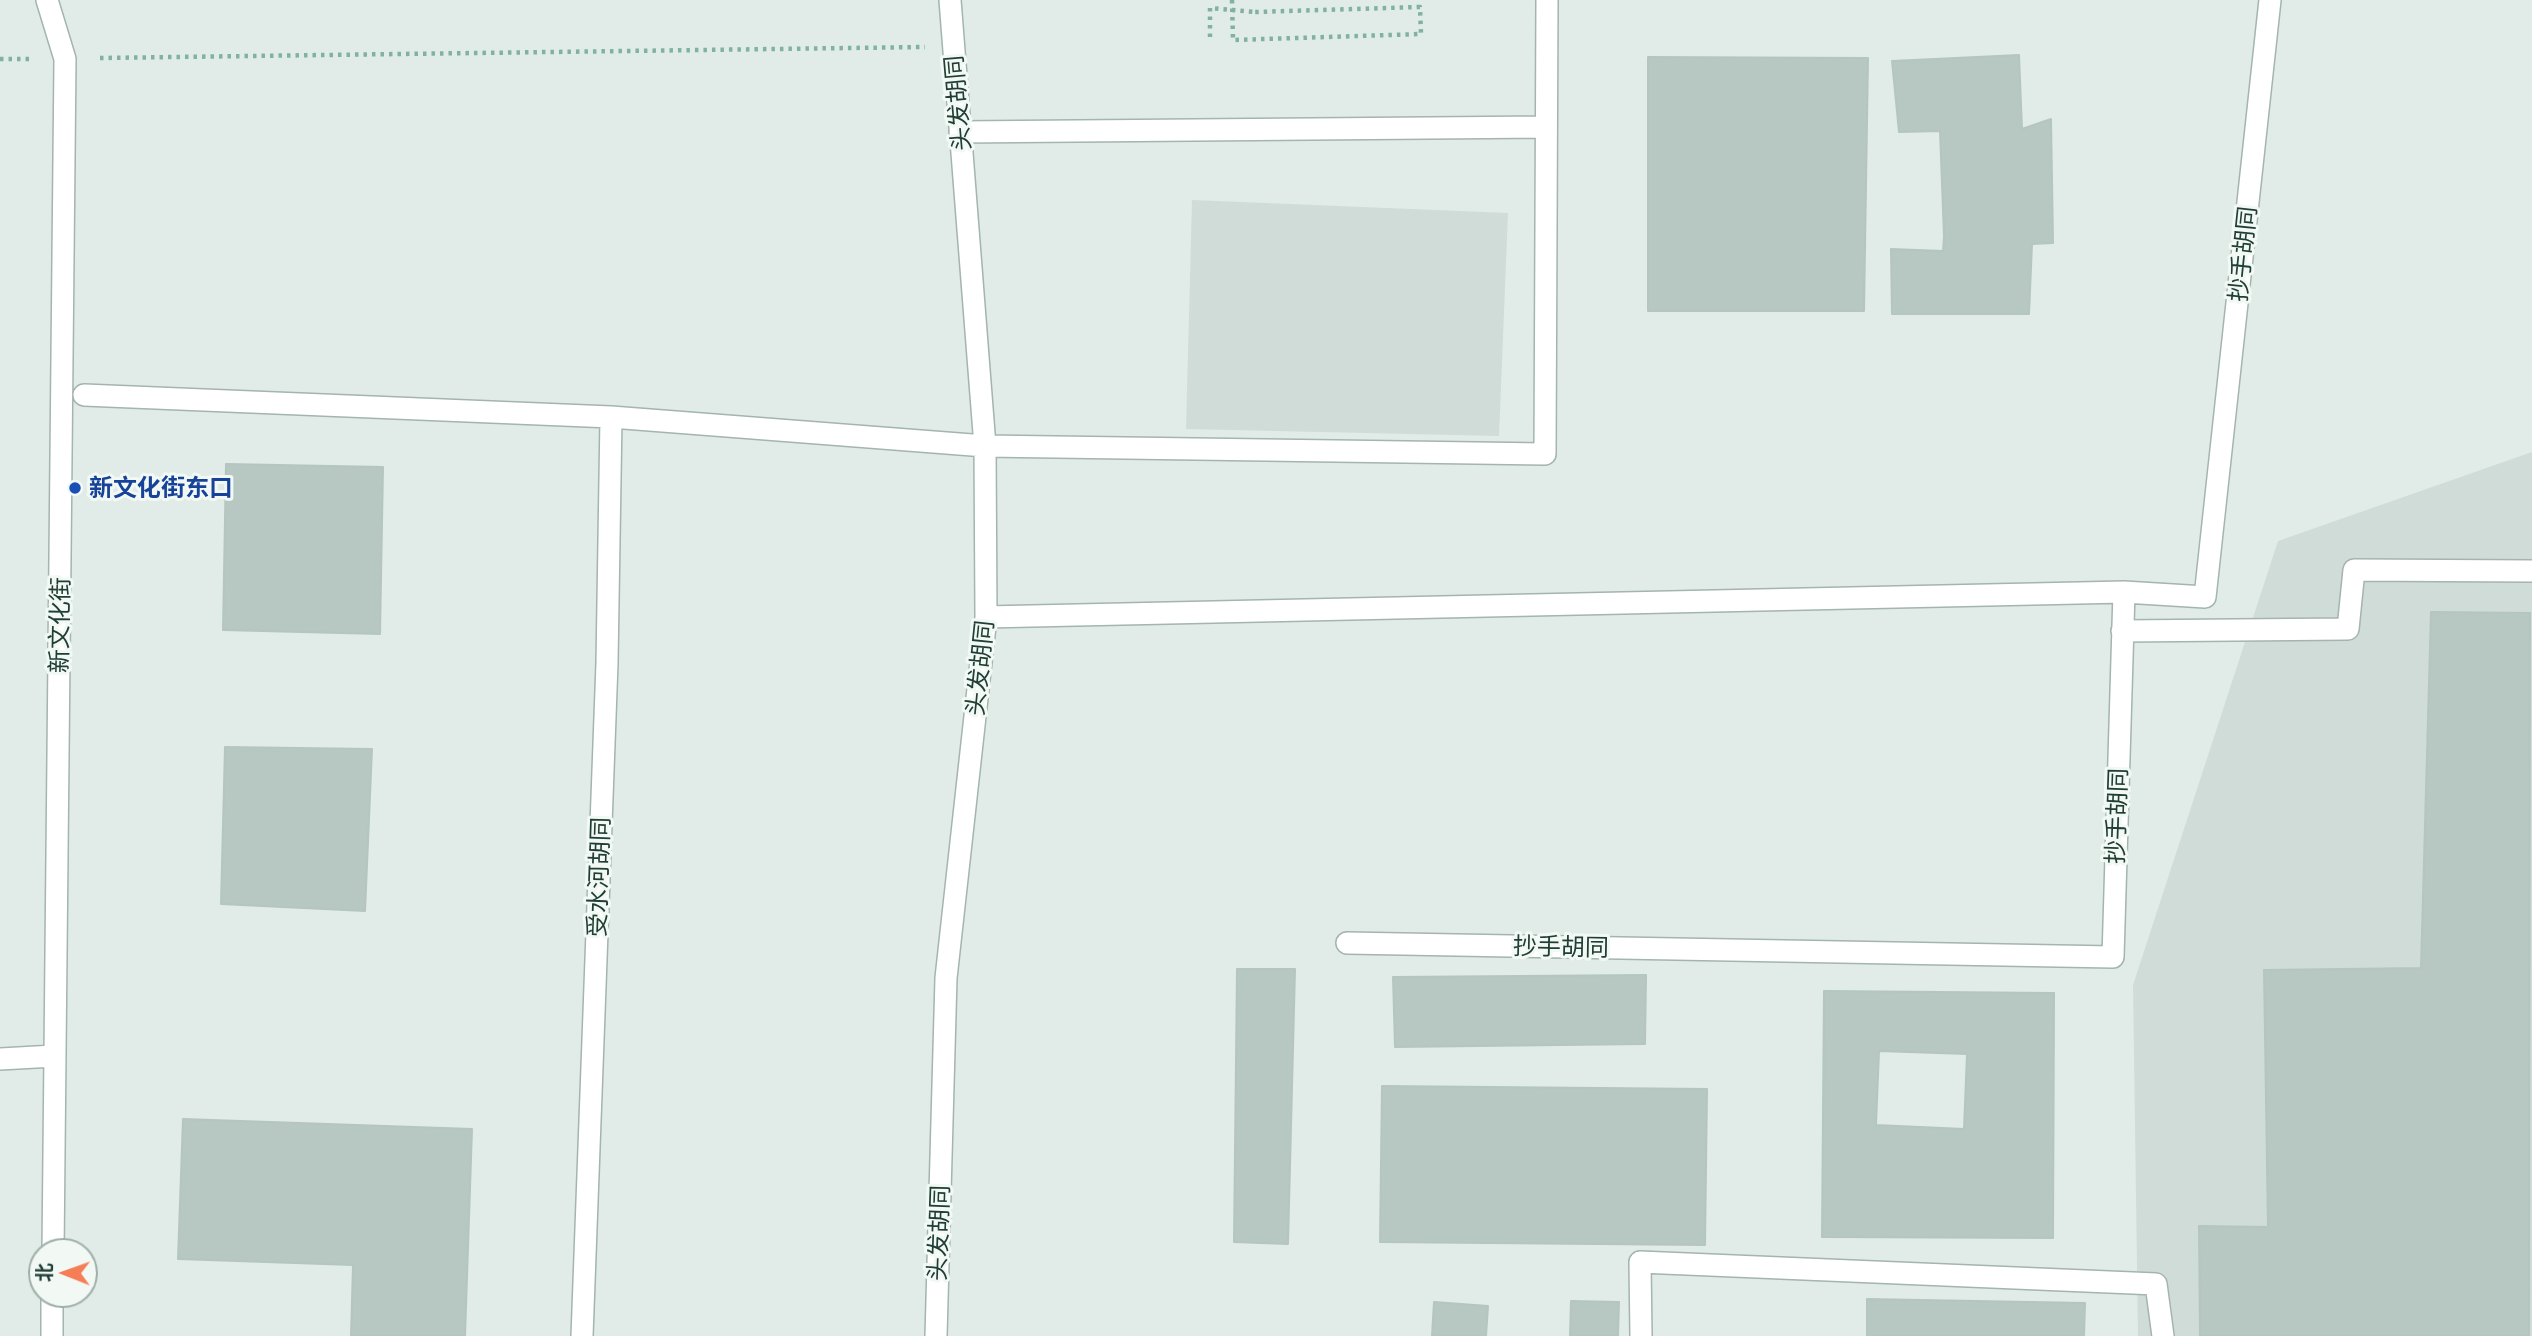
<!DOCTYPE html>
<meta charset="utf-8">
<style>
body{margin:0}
#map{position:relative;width:2532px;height:1336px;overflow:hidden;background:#e1ece8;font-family:"Exo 2","Noto Sans SC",sans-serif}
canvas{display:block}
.north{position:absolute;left:28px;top:1238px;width:70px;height:70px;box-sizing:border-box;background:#f2f9f5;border:2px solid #9eaea9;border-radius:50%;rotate:271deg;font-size:19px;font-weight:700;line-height:28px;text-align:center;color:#213e36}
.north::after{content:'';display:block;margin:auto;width:24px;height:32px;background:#f67e56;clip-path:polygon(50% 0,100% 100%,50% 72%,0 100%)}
</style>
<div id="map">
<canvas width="2532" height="1336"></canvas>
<div class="north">北</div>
</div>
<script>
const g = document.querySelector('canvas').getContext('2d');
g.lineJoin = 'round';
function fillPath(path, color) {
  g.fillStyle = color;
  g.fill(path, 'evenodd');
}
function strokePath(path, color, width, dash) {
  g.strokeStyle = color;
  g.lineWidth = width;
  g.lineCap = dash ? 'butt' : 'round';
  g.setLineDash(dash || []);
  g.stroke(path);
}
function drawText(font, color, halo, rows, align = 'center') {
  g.font = font + ' "Exo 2","Noto Sans SC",sans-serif';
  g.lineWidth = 6;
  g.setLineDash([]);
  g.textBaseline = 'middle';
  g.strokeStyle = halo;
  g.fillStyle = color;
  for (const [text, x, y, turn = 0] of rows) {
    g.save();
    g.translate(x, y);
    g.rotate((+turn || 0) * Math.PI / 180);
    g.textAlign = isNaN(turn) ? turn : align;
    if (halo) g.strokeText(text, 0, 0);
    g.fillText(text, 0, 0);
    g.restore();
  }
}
fillPath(new Path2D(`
 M1192,200L1508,213L1499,436L1186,429Z
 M2532,452V1336H2138L2133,985L2278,541Z`), '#d0dcd7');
const building = new Path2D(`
 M2019,55L2022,129L2051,119L2053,243L2032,244L2029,314H1892L1891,249L1943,251L1944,236L1940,131L1899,132L1892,61Z
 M1648,57L1868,58L1864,311H1648Z
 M226,464L383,467L380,634L223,630Z
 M2431,612L2530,613L2529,1336H2200L2199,1226L2268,1227L2264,970L2421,968Z
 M225,747L372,749L365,911L221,904Z
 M1237,969H1295L1288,1244L1234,1242Z
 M1646,975L1645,1044L1395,1047L1393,977Z
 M1824,991L2054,993L2053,1238L1822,1237ZM1879,1051L1967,1054L1964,1129L1876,1125Z
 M1382,1086L1707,1089L1705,1245L1380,1242Z
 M183,1119L472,1129L465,1336H351L353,1265L178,1259Z
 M1867,1299L2085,1303L2084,1336H1867Z
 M1571,1301L1619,1302L1618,1336H1570Z
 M1434,1302L1488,1306L1486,1336H1432Z`);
fillPath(building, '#b7c7c1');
strokePath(building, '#b4c6bf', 2);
const minor = new Path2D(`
 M47,0L65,59L53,1252
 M960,132L1546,127
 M84,395L611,417L985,446L1545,454L1547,0
 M986,617L2124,592
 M2122,631L2348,629L2354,570L2532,571
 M1347,943L2113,957L2124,592L2205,597L2270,0
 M0,1059L54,1056
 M52,1336V1294
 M582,1336L607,663L611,417
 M936,1336L946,978L986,617L985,446L950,0
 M1641,1336L1640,1262L2156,1284L2163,1336`);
strokePath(minor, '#a4b4af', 24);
strokePath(new Path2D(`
 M1210,37V8L1255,12
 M100,58L925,47
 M0,59H34`), '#81b1a2', 4.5, [3.5, 5]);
strokePath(minor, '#fff', 21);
strokePath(new Path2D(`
 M1232,0L1233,40L1421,34L1420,7L1255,12`), '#81b1a2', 4.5, [3.5, 5]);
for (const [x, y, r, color] of [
 [75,488,7,"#1a4fb4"]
]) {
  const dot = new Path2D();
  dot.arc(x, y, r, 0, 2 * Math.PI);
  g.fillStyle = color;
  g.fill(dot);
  strokePath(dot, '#f2f9f5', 2.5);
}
drawText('24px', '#213e36', '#f2f9f5', [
 ["头发胡同",958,103,-95],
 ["抄手胡同",2243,254,-84],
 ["新文化街",60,625,-89],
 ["头发胡同",980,668,-84],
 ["抄手胡同",2117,816,-88],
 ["受水河胡同",599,877,-88],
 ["抄手胡同",1561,947,1],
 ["头发胡同",939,1233,-88]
]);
drawText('bold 24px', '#164399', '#f2f9f5', [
 ["新文化街东口",89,488]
], 'left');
</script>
